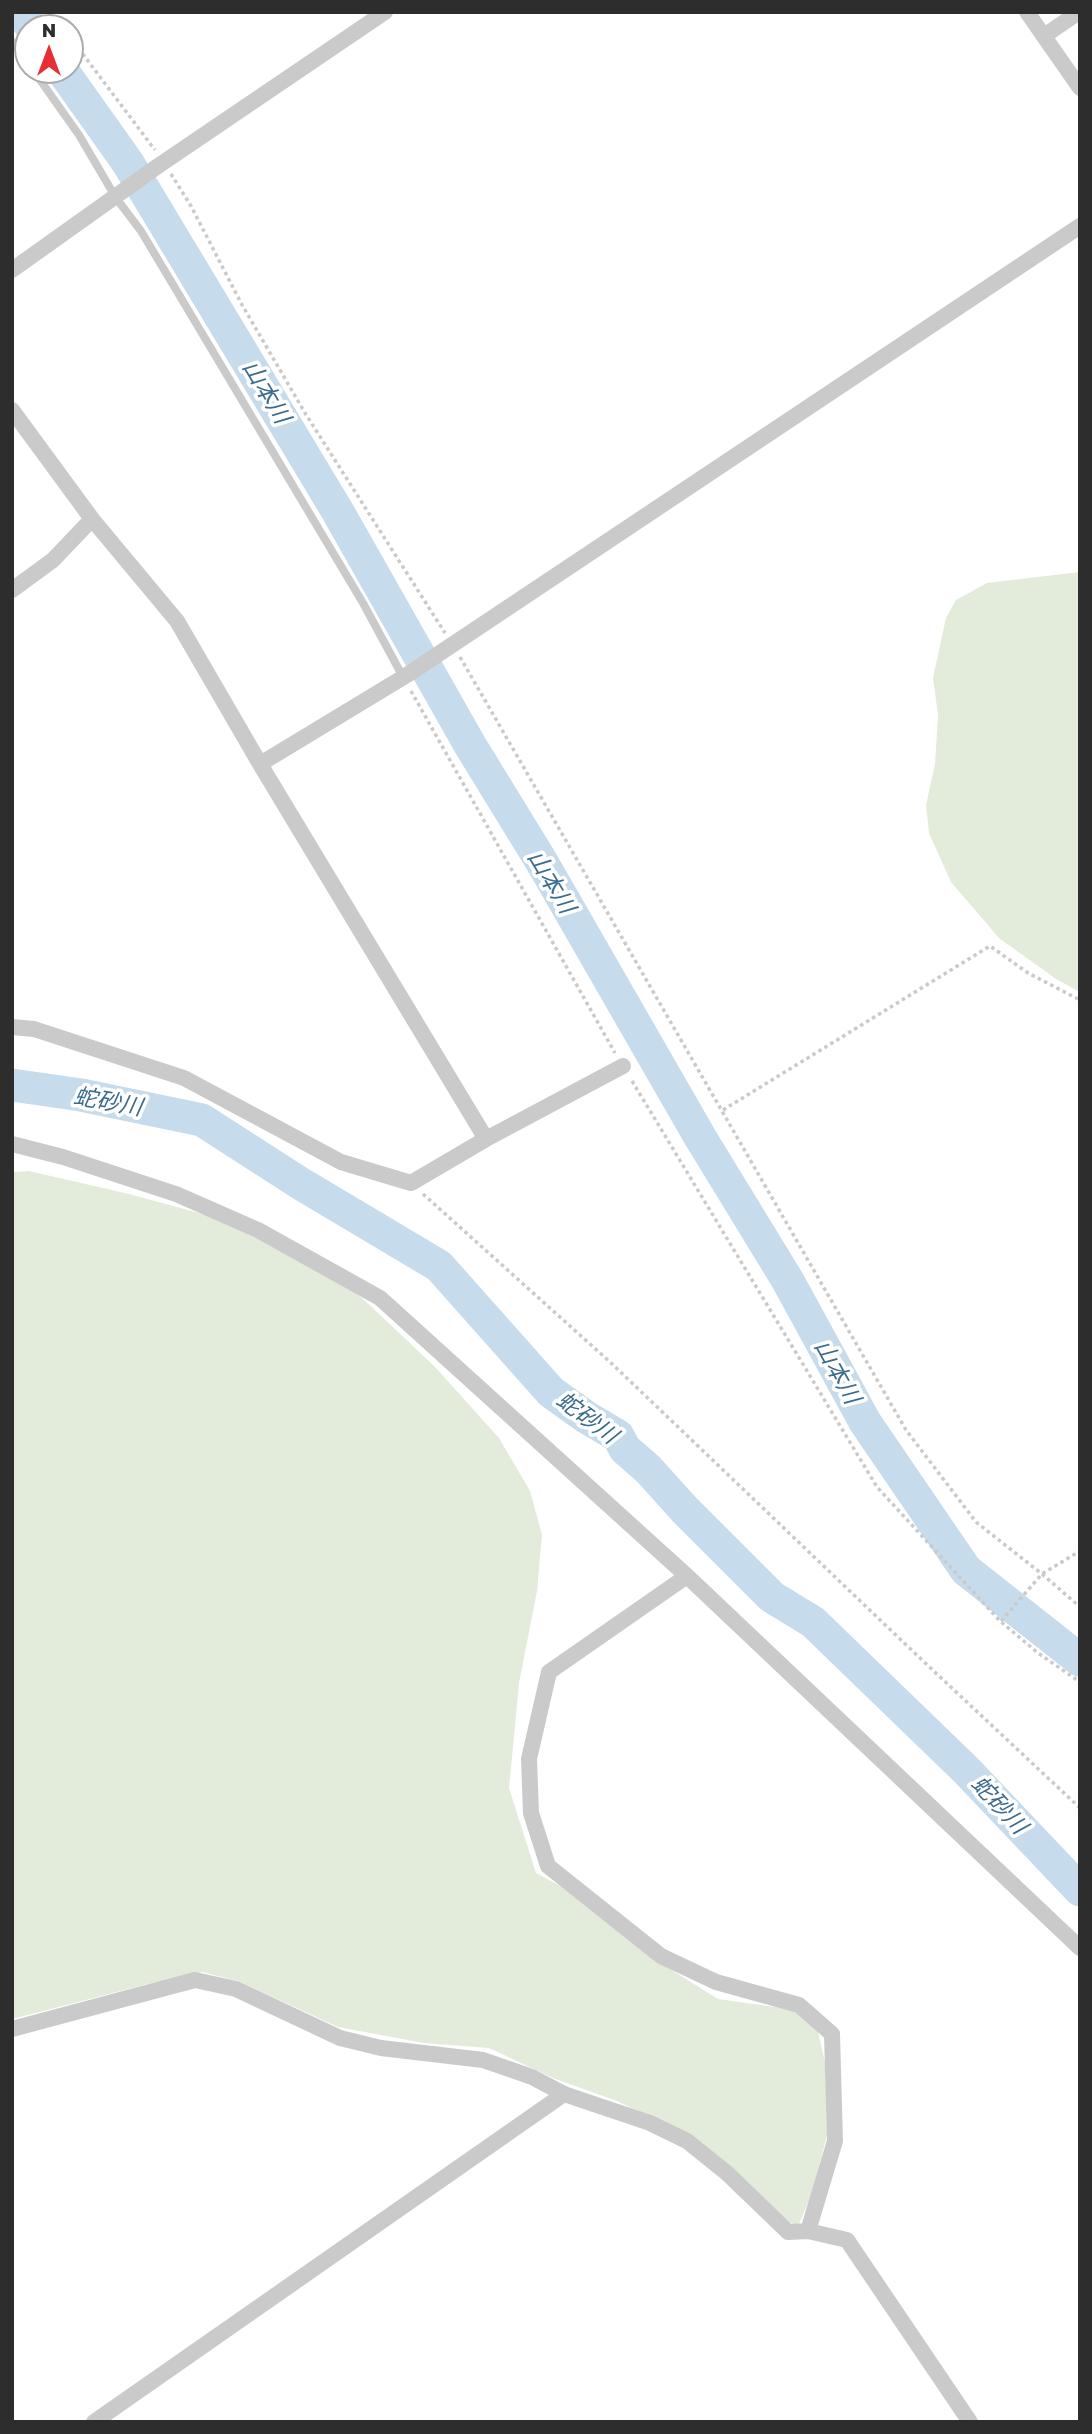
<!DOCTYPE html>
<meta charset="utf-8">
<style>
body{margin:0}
#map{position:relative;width:1092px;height:2434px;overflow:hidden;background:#fff;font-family:"Golos Text",sans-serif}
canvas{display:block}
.frame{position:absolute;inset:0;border:14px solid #2d2d2d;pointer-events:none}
.north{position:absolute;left:14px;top:14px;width:70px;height:70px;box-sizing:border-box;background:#fff;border:2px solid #ababab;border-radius:50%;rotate:0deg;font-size:19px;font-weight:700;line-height:28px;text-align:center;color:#2d2d2d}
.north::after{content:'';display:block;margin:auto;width:24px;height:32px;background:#e62e35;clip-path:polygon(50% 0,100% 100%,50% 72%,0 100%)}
</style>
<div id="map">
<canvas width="1092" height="2434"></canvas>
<div class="frame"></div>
<div class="north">N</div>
</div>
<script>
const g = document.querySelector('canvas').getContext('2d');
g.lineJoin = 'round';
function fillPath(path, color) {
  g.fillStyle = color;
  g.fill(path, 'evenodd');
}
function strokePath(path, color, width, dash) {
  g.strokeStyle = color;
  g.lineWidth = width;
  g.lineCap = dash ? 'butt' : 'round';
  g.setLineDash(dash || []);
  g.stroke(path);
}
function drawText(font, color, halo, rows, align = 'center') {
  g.font = font + ' "Golos Text","Noto Sans JP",sans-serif';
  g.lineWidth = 7;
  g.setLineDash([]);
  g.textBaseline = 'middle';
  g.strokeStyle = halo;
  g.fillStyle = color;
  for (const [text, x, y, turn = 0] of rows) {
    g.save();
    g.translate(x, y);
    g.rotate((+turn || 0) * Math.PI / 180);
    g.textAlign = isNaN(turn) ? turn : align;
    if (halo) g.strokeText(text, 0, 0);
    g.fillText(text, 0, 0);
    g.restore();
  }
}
fillPath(new Path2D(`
 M1080,572V992L1056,979L999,938L951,882L929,833L926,805L935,764L938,715L933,678L946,618L956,600L987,583Z
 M29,1171L129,1194L261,1230L361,1297L435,1367L499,1438L530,1491L542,1535L537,1591L519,1683L509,1788L536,1873L577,1895L654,1959L718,1999L796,2010L818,2032L825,2062L827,2135L812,2194L798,2226L742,2199L667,2126L617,2101L553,2078L489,2048L424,2043L338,2027L238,1981L202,1972L144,1985L12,2019V1172Z`), '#e3ebda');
strokePath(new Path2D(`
 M21,12L32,28
 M62,70L128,163L338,512L470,745L543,864L700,1137L788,1281L865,1422L966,1570L1080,1660
 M12,1085L81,1095L202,1120L303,1185L439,1266L551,1392L586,1417L618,1436L625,1449L648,1469L684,1509L772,1597L813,1622L967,1771L1080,1890`), '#c6dbeb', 33);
strokePath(new Path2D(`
 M51,12L63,28
 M70,37L155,150
 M171,174L191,206L241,303L305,413L445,633
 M460,657L906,1430L976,1522L1042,1574L1080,1607
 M411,691L615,1053
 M632,1081L877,1487L1000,1621L1038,1653L1080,1682
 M723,1110L990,946L1028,973L1080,1000
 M423,1194L610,1362L922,1660L1080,1808
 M1001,1621L1042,1574L1080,1551`), '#cacaca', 3.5, [3.5, 3.5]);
strokePath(new Path2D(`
 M12,41L28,63
 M33,70L79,135L116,198L141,231L363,603L403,677`), '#cacaca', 8);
strokePath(new Path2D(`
 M1027,12L1080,88
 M1044,36L1079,12
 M12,270L158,166L385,12
 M12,410L92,519L177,621L260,764L486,1139
 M12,590L53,560L92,519
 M260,764L407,675L1080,226
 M12,1027L34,1029L184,1078L341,1162L411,1183L486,1139L623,1066
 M12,1144L63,1157L176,1194L258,1230L380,1298L687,1576L1080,1948
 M687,1576L549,1672L529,1759L531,1813L548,1866L661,1956L716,1982L799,2005L832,2034L835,2141L808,2231
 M12,2029L195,1980L236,1989L340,2038L381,2048L483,2060L532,2077L564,2094L650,2123L687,2141L728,2174L788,2232L808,2231L847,2240L970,2422
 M94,2422L564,2094`), '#cacaca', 16);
drawText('italic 23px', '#3b6c8f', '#fff', [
 ["山本川",266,392,59],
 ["山本川",551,882,59],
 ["蛇砂川",108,1102,10],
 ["山本川",837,1372,61],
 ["蛇砂川",587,1418,37],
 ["蛇砂川",999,1805,47]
]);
</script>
